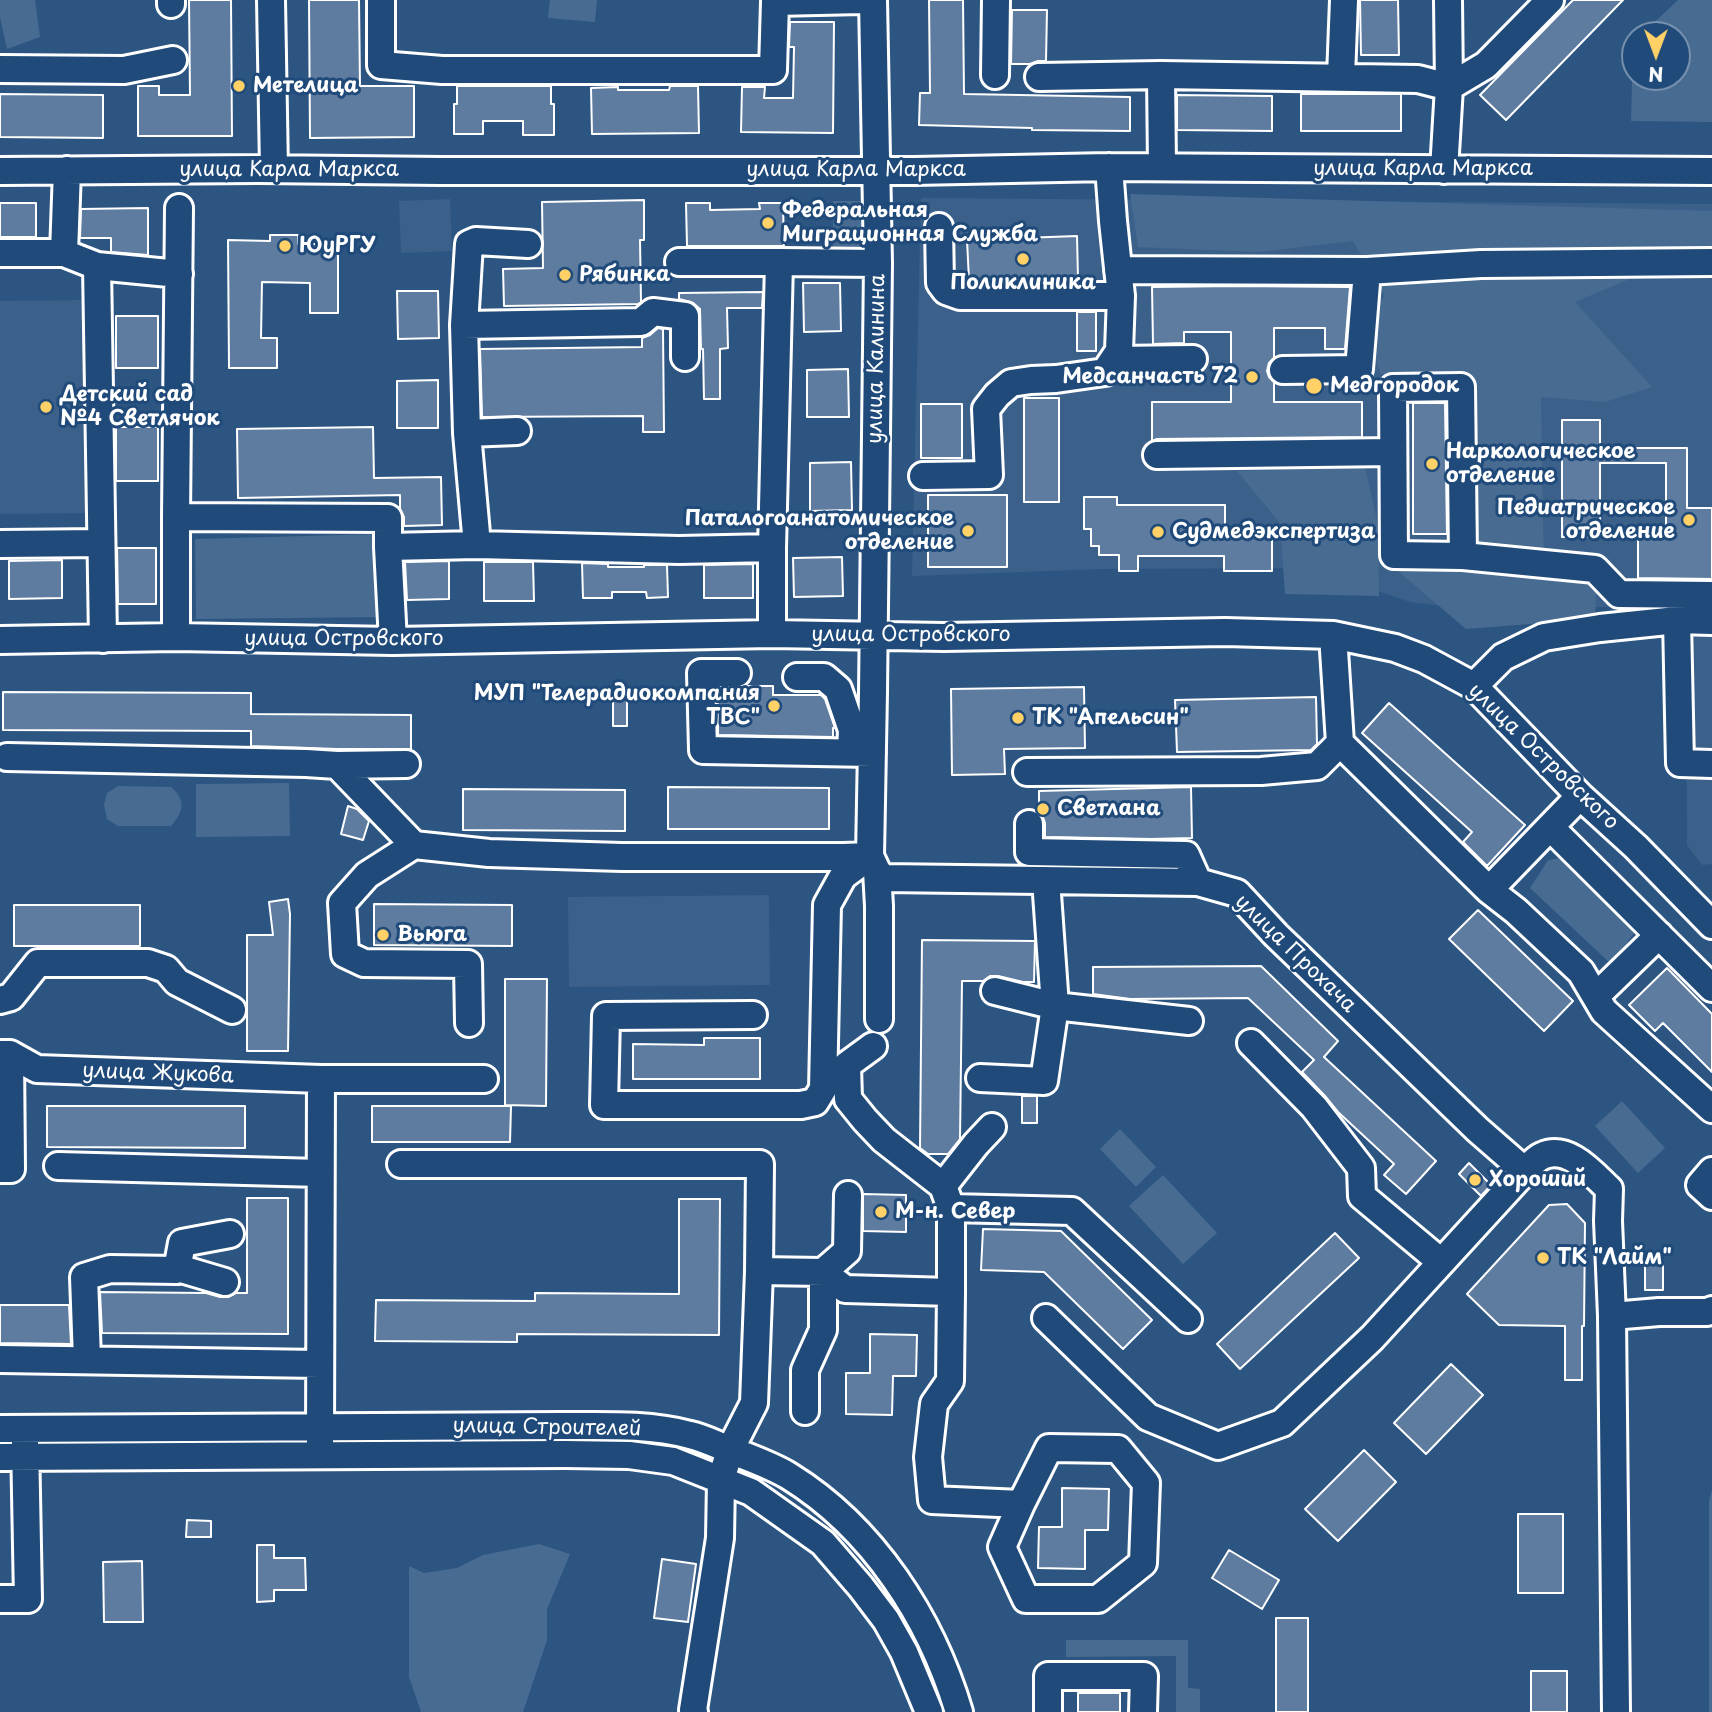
<!DOCTYPE html>
<meta charset="utf-8">
<style>
body{margin:0}
#map{position:relative;width:1712px;height:1712px;overflow:hidden;background:#2c5582;font-family:"Playpen Sans",sans-serif}
canvas{display:block}
.north{position:absolute;left:1621px;top:21px;width:70px;height:70px;box-sizing:border-box;background:#1f4a7a;border:2px solid #7992af;border-radius:50%;rotate:180deg;font-size:19px;font-weight:700;line-height:28px;text-align:center;color:#fff}
.north::after{content:'';display:block;margin:auto;width:24px;height:32px;background:#ffd166;clip-path:polygon(50% 0,100% 100%,50% 72%,0 100%)}
</style>
<div id="map">
<canvas width="1712" height="1712"></canvas>
<div class="north">N</div>
</div>
<script>
const g = document.querySelector('canvas').getContext('2d');
g.lineJoin = 'round';
function fillPath(path, color) {
  g.fillStyle = color;
  g.fill(path, 'evenodd');
}
function strokePath(path, color, width, dash) {
  g.strokeStyle = color;
  g.lineWidth = width;
  g.lineCap = dash ? 'butt' : 'round';
  g.setLineDash(dash || []);
  g.stroke(path);
}
function drawText(font, color, halo, rows, align = 'center') {
  g.font = font + ' "Playpen Sans",sans-serif';
  g.lineWidth = 6;
  g.setLineDash([]);
  g.textBaseline = 'middle';
  g.strokeStyle = halo;
  g.fillStyle = color;
  for (const [text, x, y, turn = 0] of rows) {
    g.save();
    g.translate(x, y);
    g.rotate((+turn || 0) * Math.PI / 180);
    g.textAlign = isNaN(turn) ? turn : align;
    if (halo) g.strokeText(text, 0, 0);
    g.fillText(text, 0, 0);
    g.restore();
  }
}
fillPath(new Path2D(`
 M921,198L1712,204V864L1702,865L1687,845L1686,606L1468,609L1410,602L1310,568L1104,569L912,576Z
 M450,199L452,251L401,253L399,201Z
 M91,300L93,513L0,514V301Z
 M769,895L770,985L569,987L568,897Z`), '#3b618b');
fillPath(new Path2D(`
 M0,0H35L40,37L7,49L0,17Z
 M550,0H597L595,22L548,18Z
 M1678,0H1712V122L1631,121L1633,43L1635,41V77H1677V35H1641Z
 M1130,194L1712,211V257L1656,268L1575,302L1652,387L1605,402L1541,397L1544,574L1597,584L1595,619L1466,629L1398,571L1470,555L1472,378L1424,377L1381,374L1363,320L1385,296L1353,241L1259,252L1138,247Z
 M833,201H866V257H833Z
 M1365,467L1378,525L1379,596L1285,594L1280,523L1237,471Z
 M379,534L383,617L196,619L195,539Z
 M289,783L290,836L196,837V784Z
 M118,786L171,787C186,800 184,812 171,826H118L107,819L104,805L107,793Z
 M1567,857L1635,932L1611,964L1530,888L1548,860Z
 M1622,1101L1665,1148L1638,1173L1595,1126Z
 M1120,1129L1156,1167L1136,1187L1100,1149Z
 M1163,1175L1217,1233L1183,1264L1129,1206Z
 M1712,1490V1712H1709V1501Z
 M539,1544L570,1554L547,1609V1640L523,1712H421L409,1677V1566L424,1573L457,1568L483,1555Z
 M1066,1640H1188V1688L1200,1689V1712H1176V1656L1066,1657Z`), '#486b92');
const building = new Path2D(`
 M189,0H231L232,136H138V86H159V95H190Z
 M309,0H359L360,86H414V137L310,138Z
 M929,0H963L964,94L1130,97V131L1032,130V128L919,125L920,93H930Z
 M1360,0H1398L1399,55H1361Z
 M1573,0H1623L1506,120L1480,95Z
 M1012,10H1047L1046,61H1038L1030,64H1011Z
 M790,22H834L833,133L741,132L742,87H765L764,98H793L794,47H789Z
 M457,86H551V104H554V135H523V121H483V134H454V104H457Z
 M670,86H698L699,133L592,134L591,88L618,87V90H669Z
 M0,94L103,95V138L0,137Z
 M1301,94H1401V131H1301Z
 M1177,95L1272,96V131L1177,130Z
 M644,200V240H640L641,302L638,304L504,306L503,269L543,268L542,202Z
 M0,203H36V237H0Z
 M686,203H710V210L760,209L759,203H783L784,246H687Z
 M148,208V255L111,252V238H80L81,209Z
 M270,235H298V244H338V313H310V283L262,282L261,338H277V368H229L228,240L270,241Z
 M1077,236L1078,278L969,280L967,240Z
 M803,283H840L841,331L804,332Z
 M1237,286L1350,287L1345,349H1325V328H1274V358L1269,363L1267,371L1269,377L1274,382V402H1362V437L1157,439L1152,441V402H1231V332H1184V343L1153,344L1152,287Z
 M397,291H438L439,338L398,339Z
 M763,292L762,308H727L728,348L720,349V399H704L703,349H701L700,309L693,303L679,299V293Z
 M1077,312H1096V351H1077Z
 M116,316H158V368H116Z
 M658,328L663,329L664,432H643V416L482,417L480,349L642,347V338L650,335Z
 M848,369L849,417H807V370Z
 M438,380V428H397V381Z
 M1024,398H1059V502H1024Z
 M1413,403H1445L1447,534H1413Z
 M921,404H962V458H921Z
 M1562,420H1600V448H1687V508H1712V579L1638,578V531H1666V463H1600V537H1562Z
 M116,427H158V481H116Z
 M373,427L374,478L441,477L442,525L404,526V517L400,509V495L238,498L237,429Z
 M851,462L852,510L810,511V463Z
 M928,495H1007V567H928Z
 M1084,497H1117V505H1225V535H1272V571H1224V556H1138V571H1119V555H1099V546H1091V529H1084Z
 M117,548H156V604H118Z
 M842,557L843,596L794,597L793,558Z
 M62,560V598L9,599V561Z
 M449,561V599L407,600L405,562Z
 M484,562H533L534,601H484Z
 M582,563L608,564V567H644V565H667L668,597L647,598L646,592H612V598H583Z
 M753,564V598H704V565Z
 M746,686H773V695H821L825,699L835,728H833V737L718,735V689H737Z
 M1084,687L1085,748L1004,749L1005,774L952,775L951,689Z
 M3,692L251,693V714L411,715V749H337L251,746V731L3,730Z
 M613,696H627V726H613Z
 M1316,697L1317,744L1311,750L1177,752L1175,700Z
 M1389,703L1525,825L1487,866L1463,842L1472,832L1362,733Z
 M668,787L829,788V829H668Z
 M1191,787L1192,838L1151,839L1045,837V823L1043,817L1039,812V791Z
 M463,789L625,790V831L463,830Z
 M348,806L357,809L369,821L363,840L341,834Z
 M288,899L290,914L288,1051H247V935H273L269,902Z
 M374,904L512,905V946L374,945Z
 M14,905H140V946H14Z
 M1478,910L1573,1001L1544,1031L1449,939Z
 M922,940L1035,941L1034,982H1023L998,976H990L983,981H962L960,1139L948,1154H928L920,1148Z
 M1261,966L1338,1041L1324,1057L1436,1161L1406,1194L1384,1175L1394,1164L1338,1112L1325,1096L1302,1072L1314,1060L1248,998L1130,999L1093,994V967Z
 M1667,968L1712,1014V1072L1663,1023L1655,1031L1629,1005Z
 M505,979H547L546,1106L505,1105Z
 M704,1038H760V1079H633V1044L704,1045Z
 M1022,1096H1037V1123H1022Z
 M47,1106H245V1148L47,1147Z
 M372,1106H511L510,1142H372Z
 M1469,1163L1491,1185L1481,1196L1459,1174Z
 M863,1194L906,1195V1232L863,1231Z
 M247,1198H288V1334L102,1333L100,1292L206,1293L220,1297H228L236,1293H247Z
 M679,1199H720L719,1335L517,1334V1342L375,1341L376,1300L535,1301V1293L679,1294Z
 M1567,1204L1585,1223L1584,1326H1582V1380H1565V1326L1499,1325L1467,1294L1549,1205Z
 M983,1229L1061,1231L1152,1320L1123,1349L1044,1272L981,1270Z
 M1335,1233L1359,1258L1240,1369L1217,1344Z
 M1645,1260H1663V1290H1645Z
 M0,1305H69L71,1344L0,1343Z
 M870,1334L917,1335L916,1376H893L892,1415L846,1414V1373H870Z
 M1451,1364L1483,1395L1426,1454L1394,1423Z
 M1364,1450L1396,1482L1338,1541L1305,1509Z
 M1062,1488L1109,1489L1108,1530H1085V1569L1038,1568L1039,1527H1062Z
 M1518,1514H1563V1593H1518Z
 M187,1520L211,1521V1537H186Z
 M257,1545H274V1558H305L306,1590H274V1601L257,1602Z
 M1229,1550L1279,1580L1262,1609L1212,1578Z
 M662,1559L696,1564L688,1622L654,1618Z
 M142,1561L143,1622H104L103,1562Z
 M1276,1618H1308V1712H1276Z
 M1531,1671H1567V1712H1531Z
 M1078,1693H1120V1712H1078Z`);
fillPath(building, '#5e7c9f');
strokePath(building, '#fff', 2);
const minor = new Path2D(`
 M171,0V4
 M271,0L274,169
 M381,0V65L442,70H773L775,2
 M775,0V2L862,0
 M873,0L878,263L873,692L870,856L877,871L883,878L1198,882L1237,893L1276,935L1356,1012L1478,1130L1525,1171
 M0,69L124,70L173,60
 M995,75L996,0
 M1161,75L1162,167
 M1039,77L1161,75L1418,79L1449,87L1486,65L1550,0
 M1341,77L1344,0
 M67,170L64,253L97,266L179,274
 M1444,170L1449,87L1448,0
 M0,171L258,169L442,171H914L1109,167L1712,171
 M939,227L940,283L946,291L960,296H1121
 M0,253H64
 M679,262H779
 M97,266L103,639
 M1118,270L1367,271L1481,264L1712,262
 M464,325L641,322L653,312L685,316V357
 M1113,360L1193,359
 M1283,370L1359,369L1367,271
 M467,433L517,431
 M1157,455L1393,452
 M923,476L989,475L986,409L997,395L1011,383L1031,380L1056,379L1105,372L1119,351L1121,296L1113,221L1109,167
 M176,517L388,518V547
 M0,544L101,543
 M477,545L679,550L772,548
 M1463,556L1461,387L1393,388L1394,555L1463,556L1595,569L1619,594L1712,595
 M1677,620L1680,763L1712,764
 M772,634V548L779,262L878,263
 M1333,635L1340,743L1489,890L1516,911L1581,972L1604,1011L1712,1109
 M176,637V517L179,208
 M0,640L176,637L393,641L772,634L944,637L1225,632L1333,635L1395,648L1424,659L1474,686L1580,796L1636,847L1712,925
 M393,641L388,547L477,545L467,433L464,325L469,244L476,241L528,244
 M737,673H701L703,750L872,753
 M797,677H824L838,689L852,730L851,752
 M1474,686L1503,657L1544,637L1600,628L1677,620L1712,621
 M7,757L306,763L337,765L414,845L489,853L622,857H843L870,856
 M336,765L406,764
 M1027,772L1261,771L1317,766L1340,743
 M1029,824V852L1186,855L1198,882
 M1550,827L1712,988
 M414,845L367,875L342,903L345,954L364,963L468,964L469,1023
 M877,871L879,906V1019
 M1489,890L1580,796
 M995,991L1055,1006L1189,1021
 M1596,996L1659,935
 M0,1000L11,997L38,963H148L166,969L177,982L232,1010
 M753,1015L606,1016L604,1105H801L815,1102L823,1089L827,905L843,876L870,856
 M1251,1043L1314,1107L1361,1168L1362,1196L1441,1262
 M873,1046L847,1065L848,1099L865,1120L884,1140L943,1186
 M0,1054H10L37,1069L321,1079H484
 M980,1078L1044,1081L1055,1006L1046,880
 M401,1164H760L759,1271
 M58,1166L320,1173
 M0,1169H11L10,1054
 M1712,1171L1700,1185L1712,1196
 M951,1208L1072,1211L1188,1319
 M178,1268L225,1282
 M951,1292L950,1381L934,1404L928,1457L932,1500L1021,1504L1049,1448L1118,1449L1146,1483L1143,1563L1098,1599H1026L1002,1547L1021,1504
 M1612,1316L1659,1312H1707L1712,1310
 M1046,1318L1148,1417L1218,1446L1282,1423L1372,1338L1525,1171C1530,1166 1535,1159 1542,1156C1568,1144 1592,1173 1609,1189L1608,1221L1612,1316L1616,1712
 M0,1359L319,1364
 M87,1359L84,1277L110,1269L177,1270L182,1243L230,1234
 M805,1411V1370L823,1330V1272L847,1251L848,1195
 M0,1429L563,1426C605,1426 650,1424 690,1435C704,1438 717,1445 730,1450C750,1458 771,1465 789,1476C873,1528 931,1618 959,1712
 M320,1445L321,1079
 M0,1457L565,1454L629,1455L673,1461L751,1492L823,1543L861,1587L886,1620L904,1652L929,1712
 M0,1599H28L25,1441
 M694,1712L693,1710L720,1538L721,1480L730,1450L754,1403L759,1271L823,1272L845,1289L951,1292V1208L943,1186L976,1144L992,1127
 M1048,1712V1676H1144L1143,1712`);
strokePath(minor, '#fff', 32);
strokePath(minor, '#1f4a7a', 26);
for (const [x, y, r, color] of [
 [239,86,7,"#ffd166"],
 [768,223,7,"#ffd166"],
 [285,246,7,"#ffd166"],
 [1023,259,7,"#ffd166"],
 [565,275,7,"#ffd166"],
 [1252,377,7,"#ffd166"],
 [1314,386,9,"#ffd166"],
 [46,407,7,"#ffd166"],
 [1432,464,7,"#ffd166"],
 [1689,520,7,"#ffd166"],
 [968,531,7,"#ffd166"],
 [1158,532,7,"#ffd166"],
 [774,706,7,"#ffd166"],
 [1018,718,7,"#ffd166"],
 [1043,809,7,"#ffd166"],
 [383,935,7,"#ffd166"],
 [1475,1180,7,"#ffd166"],
 [881,1212,7,"#ffd166"],
 [1543,1258,7,"#ffd166"]
]) {
  const dot = new Path2D();
  dot.arc(x, y, r, 0, 2 * Math.PI);
  g.fillStyle = color;
  g.fill(dot);
  strokePath(dot, '#1f4a7a', 2.5);
}
drawText('bold 21px', '#fff', '#1f4a7a', [
 ["Метелица",253,86],
 ["Федеральная",782,211],
 ["Миграционная Служба",782,235],
 ["ЮуРГУ",299,246],
 ["Рябинка",579,275],
 ["Поликлиника",1023,283,"center"],
 ["Медсанчасть 72",1238,377,"right"],
 ["Медгородок",1330,386],
 ["Детский сад",60,395],
 ["№4 Светлячок",60,419],
 ["Наркологическое",1446,452],
 ["отделение",1446,476],
 ["Педиатрическое",1675,508,"right"],
 ["отделение",1675,532,"right"],
 ["Паталогоанатомическое",954,519,"right"],
 ["отделение",954,543,"right"],
 ["Судмедэкспертиза",1172,532],
 ["МУП \"Телерадиокомпания",760,694,"right"],
 ["ТВС\"",760,718,"right"],
 ["ТК \"Апельсин\"",1032,718],
 ["Светлана",1057,809],
 ["Вьюга",397,935],
 ["Хороший",1489,1180],
 ["М-н. Север",895,1212],
 ["ТК \"Лайм\"",1557,1258]
], 'left');
drawText('21px', '#fff', '#1f4a7a', [
 ["улица Карла Маркса",1423,169],
 ["улица Карла Маркса",289,170],
 ["улица Карла Маркса",856,170],
 ["улица Калинина",877,359,-89],
 ["улица Островского",911,635],
 ["улица Островского",344,639],
 ["улица Островского",1543,757,44],
 ["улица Прохача",1295,954,44],
 ["улица Жукова",158,1074,2],
 ["улица Строителей",547,1428,1]
]);
</script>
